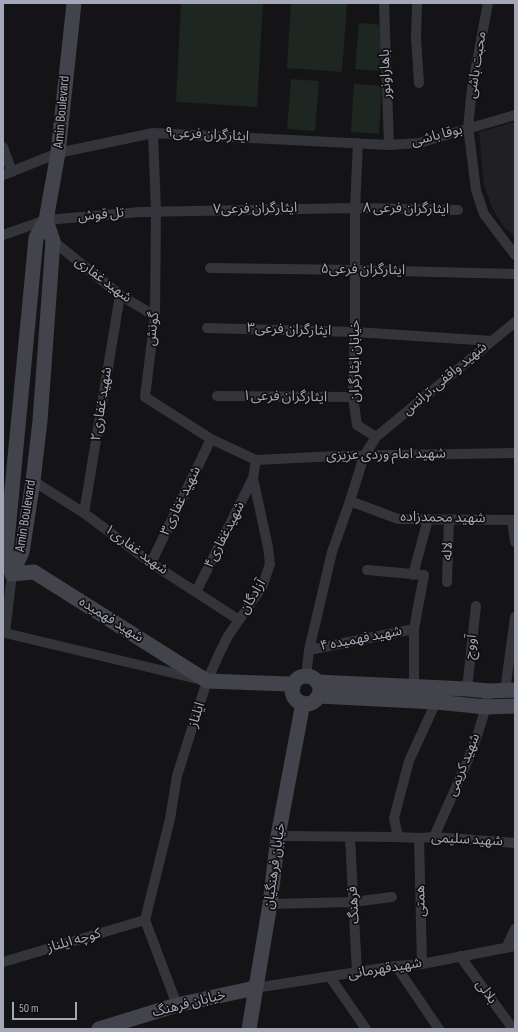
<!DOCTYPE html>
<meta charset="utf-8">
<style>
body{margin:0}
#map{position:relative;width:518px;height:1032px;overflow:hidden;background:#141416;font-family:"Sofia Sans Condensed",sans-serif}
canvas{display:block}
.frame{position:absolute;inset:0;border:4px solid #a4a7b7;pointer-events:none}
.scale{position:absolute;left:12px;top:1002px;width:65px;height:18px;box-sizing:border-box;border:2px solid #a4a7b7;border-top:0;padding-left:5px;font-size:12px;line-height:14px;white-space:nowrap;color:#a4a7b7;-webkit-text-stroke:3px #0f0f10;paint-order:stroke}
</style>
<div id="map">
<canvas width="518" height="1032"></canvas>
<div class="frame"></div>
<div class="scale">50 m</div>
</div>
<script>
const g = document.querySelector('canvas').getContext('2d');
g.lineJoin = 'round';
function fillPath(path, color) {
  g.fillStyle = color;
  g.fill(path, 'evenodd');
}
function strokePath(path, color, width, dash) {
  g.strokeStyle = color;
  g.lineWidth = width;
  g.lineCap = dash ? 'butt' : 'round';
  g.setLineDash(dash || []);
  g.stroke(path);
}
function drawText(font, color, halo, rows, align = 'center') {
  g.font = font + ' "Sofia Sans Condensed","Noto Sans Arabic",sans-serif';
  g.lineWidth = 3.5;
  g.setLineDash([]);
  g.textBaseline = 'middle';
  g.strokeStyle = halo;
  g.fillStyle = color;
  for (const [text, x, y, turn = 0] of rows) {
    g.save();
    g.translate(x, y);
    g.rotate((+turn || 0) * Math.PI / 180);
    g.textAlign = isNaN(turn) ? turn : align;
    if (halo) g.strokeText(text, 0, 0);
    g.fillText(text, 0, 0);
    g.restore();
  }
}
fillPath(new Path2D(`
 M515,122V237L504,227L492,207L484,185L479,132Z`), '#201f23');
fillPath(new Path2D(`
 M181,3H263L257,107L176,102Z
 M291,3H347L342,72L287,68Z
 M359,23L383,25L379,71L355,69Z
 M291,79L319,81L315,131L287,129Z
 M354,84L382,86L379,134L351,132Z`), '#1d2620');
strokePath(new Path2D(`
 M384,3L389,145
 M417,3L416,38L419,83
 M488,3L472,88L468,128L470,142L476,190L484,214L515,255
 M153,133L156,211L155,316L145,397L211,439L256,460L337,456L515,453
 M3,147L12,172
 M3,175L58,153L153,133L389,145L419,143L515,115
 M3,235L46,220L140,212L355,208L458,210
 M53,241L120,295L155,316
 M210,268L355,270L515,274
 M207,328L355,332L492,341
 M217,396L353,397
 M376,437L515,322
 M33,481L84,513L151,563L239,620
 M350,501L398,519L515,520
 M84,513L120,295
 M512,520L515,542
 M151,563L211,439
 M367,570L424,575L414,629V686
 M12,574L5,633L198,679
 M413,575L428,519
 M447,582L449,519
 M196,592L253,478
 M309,650L414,629
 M306,677L309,650L332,552L350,501L364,456L376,437L357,425L353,397L355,332V208L358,143
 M467,689L476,606
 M505,691L515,617
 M436,702L409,761L394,818L398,837L419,838L434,837L515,843
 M278,836L398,837
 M350,837L357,973
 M434,837C453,792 481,739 489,691
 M419,838L422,964
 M270,904L353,902L392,897
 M506,948L515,929
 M460,956L513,1029
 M3,962L145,920
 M396,966L439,1029
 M330,977L366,1029
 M255,988L396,966L422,964L515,946
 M177,1005L145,920L170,819L177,776L207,681L220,652L228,636L262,587L270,564L268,547L253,478L256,460`), '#34343b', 10);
strokePath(new Path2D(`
 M12,574L6,552L36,238L46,220L58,153L74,3
 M12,574L22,552L33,481L40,421L53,241L46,220
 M12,574L34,572L207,681L288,684L293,688
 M292 690a14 14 0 1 1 28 0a14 14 0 1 1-28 0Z
 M317,682L467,689L489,691L515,690
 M318,696L436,702L486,707L515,706
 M99,1029L177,1005L255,988
 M249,1029L270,904L278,836L303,703`), '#42434b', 15);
drawText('14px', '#a4a7b7', '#0f0f10', [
 ["محبت باشی",477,65,-81],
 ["باهاراونور",386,74,-92],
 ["Amin Boulevard",62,112,-85],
 ["ایثارگران فرعی۹",207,135,3],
 ["بوقا باشی",437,136,-14],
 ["ایثارگران فرعی۷",255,209,-1],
 ["ایثارگران فرعی ۸",406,209,1],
 ["تل قوش",101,215,-5],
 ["ایثارگران فرعی۵",363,270,1],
 ["شهید غفاری",103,280,37],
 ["گونش",153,329,-84],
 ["ایثارگران فرعی۳",289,330,2],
 ["خیابان ایثارگران",355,361,-90],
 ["شهید واقفی،ترانس",445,379,-40],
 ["ایثارگران فرعی۱",285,397,1],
 ["شهید غفاری۲",102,404,-81],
 ["شهید امام وردی عزیزی",386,455,-1],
 ["شهید غفاری۳",181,501,-64],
 ["Amin Boulevard",26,516,-81],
 ["شهید محمدزاده",443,518,1],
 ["شهیدغفاری۴",225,535,-63],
 ["شهید غفاری۱",136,550,36],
 ["لاله",448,551,-88],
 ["آزادگان",253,597,-59],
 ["شهید فهمیده",111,620,32],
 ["شهید فهمیده ۴",361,639,-11],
 ["آووج",471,647,-84],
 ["ایلناز",197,715,-72],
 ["شهید کریمی",464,765,-68],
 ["شهید سلیمی",467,840,3],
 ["خیابان فرهنگیان",275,866,-82],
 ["همتی",421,901,-91],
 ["فرهنگ",354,905,-93],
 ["کوچه ایلناز",74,941,-16],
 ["شهیدقهرمانی",385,969,-9],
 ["بلالی",486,992,54],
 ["خیابان فرهنگ",189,1004,-14]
]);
</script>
